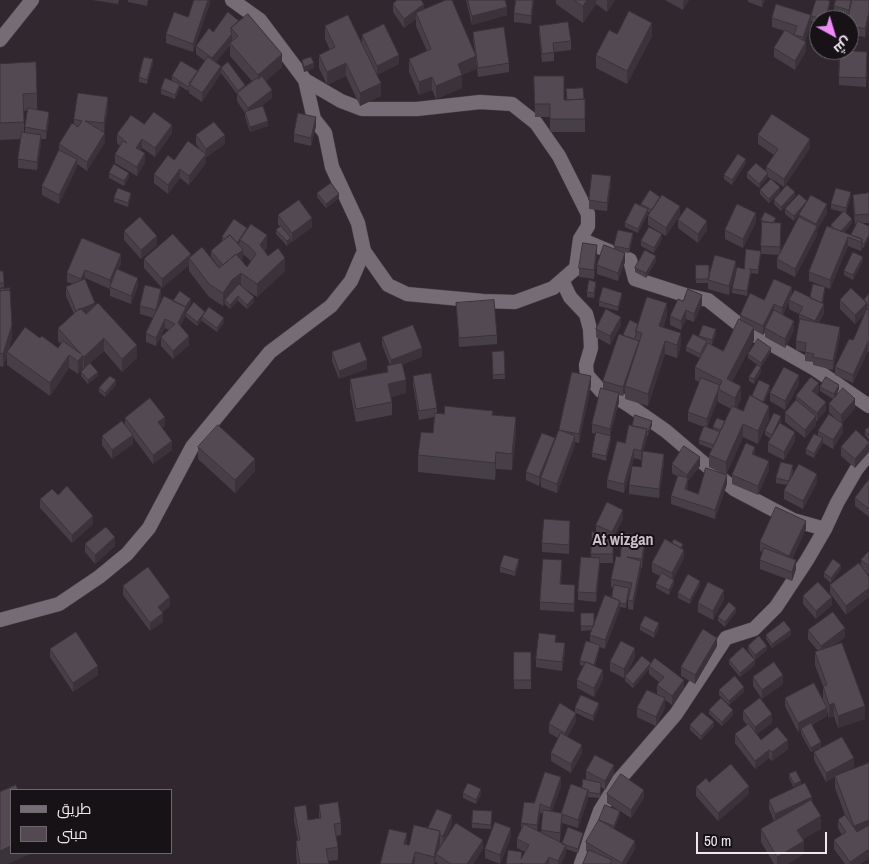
<!DOCTYPE html>
<meta charset="utf-8">
<style>
body{margin:0}
#map{position:relative;width:869px;height:864px;overflow:hidden;background:#30272f;font-family:"Archivo Narrow",Cairo,sans-serif}
canvas{display:block}
.legend{position:absolute;left:10px;top:789px;width:162px;height:65px;box-sizing:border-box;background:#161215;border:1px solid #6c686c;margin:0;padding:6px 9px;list-style:none;font-size:15px;color:#eee8ee}
.legend li{display:flex;align-items:center;gap:10px;height:25px}
.legend b{width:25px;border:1px solid #6c686c}
.north{position:absolute;left:809px;top:10px;width:50px;height:50px;box-sizing:border-box;background:#161215;border:1px solid #6c686c;border-radius:50%;rotate:141deg;font-size:14px;font-weight:700;line-height:20px;text-align:center;color:#eee8ee}
.north::after{content:'';display:block;margin:auto;width:18px;height:22px;background:#ef8bf6;clip-path:polygon(50% 0,100% 100%,50% 72%,0 100%)}
.scale{position:absolute;left:696px;top:832px;width:131px;height:22px;box-sizing:border-box;border:2px solid #eee8ee;border-top:0;padding-left:6px;font-size:15px;line-height:18px;white-space:nowrap;color:#eee8ee;-webkit-text-stroke:4px #161215;paint-order:stroke}
</style>
<div id="map">
<canvas width="869" height="864"></canvas>
<ul class="legend">
<li><b style="height:6px;background:#766c75"></b>طريق</li>
<li><b style="height:14px;background:#534952"></b>مبنى</li>
</ul>
<div class="north">ش</div>
<div class="scale">50 m</div>
</div>
<script>
const g = document.querySelector('canvas').getContext('2d');
g.lineJoin = 'round';
function strokePath(path, color, width, dash) {
  g.strokeStyle = color;
  g.lineWidth = width;
  g.lineCap = dash ? 'butt' : 'round';
  g.setLineDash(dash || []);
  g.stroke(path);
}
function fillPath(path, color) {
  g.fillStyle = color;
  g.fill(path, 'evenodd');
}
function drawText(font, color, halo, rows, align = 'center') {
  g.font = font + ' "Archivo Narrow",sans-serif';
  g.lineWidth = 4;
  g.setLineDash([]);
  g.textBaseline = 'middle';
  g.strokeStyle = halo;
  g.fillStyle = color;
  for (const [text, x, y, turn = 0] of rows) {
    g.save();
    g.translate(x, y);
    g.rotate((+turn || 0) * Math.PI / 180);
    g.textAlign = isNaN(turn) ? turn : align;
    if (halo) g.strokeText(text, 0, 0);
    g.fillText(text, 0, 0);
    g.restore();
  }
}
const minor = new Path2D(`
 M232,0L260,20L305,80L341,101L362,109H417L480,102L512,104L536,123L559,156L588,214V226L580,239L576,268L553,288L515,302L483,301L407,294L388,285L364,251
 M0,40L32,0
 M580,239L630,260L635,279L685,295L708,300L746,330L815,369L869,406
 M562,280L570,297L586,314L590,329L591,348L586,365L587,375L601,391L613,395L630,406L666,431L734,489L793,520L825,529
 M0,620L59,604L99,577L127,554L149,528L192,447L270,352L331,306L351,281L364,251L358,223L332,167L325,133L314,119L305,80
 M581,864L600,811L619,780L676,714L726,638L754,629L776,607L807,560L825,529L837,503L856,470L869,453`);
strokePath(minor, '#4b444b', 15);
strokePath(minor, '#766c75', 14);
fillPath(new Path2D(`
 M92,0H119L118,4Z
 M128,0H148L147,6L128,2Z
 M210,0V3L193,52L166,43V34Z
 M466,0H505L507,15L472,25Z
 M534,0L531,24L514,22V13Z
 M556,0H615L607,12L596,4L583,23L556,4Z
 M665,0H689L683,10Z
 M748,0H765L762,7L748,2Z
 M869,0L865,37L849,34V14L834,11V6Z
 M393,4L424,9L475,53L473,40V32L509,63V72L478,77L476,62V69L462,75V88L436,99L432,90L419,95L409,72V59L427,51L416,26V19L404,28L393,12Z
 M830,5L826,20H819V23L811,21V16Z
 M228,12L282,67L266,81L272,98L260,107L268,126L250,132L245,117V113L237,101V94L221,73L202,102L189,93V89L188,91L180,86V88L175,99L161,94V89L172,81V76L198,72L205,61L196,54V46L213,32ZM230,45V56L252,81L245,86L221,68L216,62Z
 M772,18L811,23L805,41L806,51L795,70L774,57V48L785,31L772,27Z
 M325,26L362,44V35L399,64L377,75L381,96L360,106L346,76L327,85L319,68V55L330,50L325,39Z
 M539,26L571,41V50L554,52V61L542,62L539,34Z
 M819,27V44L810,42V37Z
 M617,34L652,36L627,84L596,68V55Z
 M302,60L314,68L304,72L302,65Z
 M867,61L866,87L839,85V77Z
 M0,64L37,93V110L49,120L46,139H41V144L37,170L18,168V159L21,139L0,140ZM28,110L25,127V133H24V111Z
 M153,64L147,84L139,82V77Z
 M534,76L564,100L585,99V132H550V117H535Z
 M108,106L104,132L105,142L87,171L77,164V167L59,204L42,195V186L59,152V144L74,125V119Z
 M144,124L172,133L155,157L142,148L140,151L145,162L137,176L115,163V154L120,146L117,143V134Z
 M316,126L311,146L294,142V134Z
 M196,135L225,144L206,157V163L189,185L180,178L168,194L154,183V174L174,160L200,150L196,144Z
 M758,135L810,148L784,187L772,179L780,192L769,203L760,194V190L771,179L768,177L759,188L747,178V173L766,172V167L774,155L758,144Z
 M746,163L732,185L724,179V175Z
 M109,173L129,177L124,186L109,178Z
 M611,185L607,211L589,209V200Z
 M317,193L339,198L326,208L317,197Z
 M869,193V223H863L869,226L864,248L862,247L861,251L848,246L830,289L825,287L823,304L824,313L819,323L840,336L833,370L813,365V362L805,361V352L796,350V341L799,322V314L789,309V302L783,315L794,330L785,348L765,337V332L763,335L754,330V340L732,382L741,399L737,408L743,411L752,396L770,389L764,403L769,419L758,444L743,437L726,475L727,484L715,519L671,504V496L678,477L672,473V464L700,466L688,481V487L687,490L698,494L723,474L709,467V455L712,449L699,444V440L704,427L688,421V412L700,382L695,380V367L700,358L686,351V347L699,337V336L716,334L712,345L723,351L740,320V315L764,300L792,295L810,298L823,286L809,281V272L831,227V225L843,212L831,209V204L851,196L846,213L852,223L844,233L851,235L857,224H855L853,204V195ZM718,399V402L731,409L725,421L713,427V430L707,427Z
 M795,196L781,211L774,204V200Z
 M131,197L128,207L114,202V198Z
 M807,201L827,213L817,230V235L795,277L777,268V259L779,255L761,254L758,274L751,273L747,296L732,293V289L744,269L761,251L762,225L761,224V220L776,222V223L781,232L780,255L799,217L800,213L794,221L785,214V209Z
 M641,204L680,215L666,236L648,225V216L650,213L648,212V214L638,233L625,227V223L641,206Z
 M278,215L312,227L292,242L291,241V242L287,246L276,234V230L280,227L278,224Z
 M678,220L707,230L698,243L678,228Z
 M756,222L743,248L725,239V230Z
 M247,230L267,248L265,251L268,256L285,271L257,297L242,287L254,302L247,309L238,301L230,309L225,304L223,306L209,297L189,271V265L162,288L144,268V259L191,257L211,258V251L222,241V237ZM243,254L251,261L247,267L241,260L243,259Z
 M124,231L157,245L141,259L124,240Z
 M633,237L629,253L623,252L625,262L618,281L597,274V265L614,249V246Z
 M662,239L654,253L641,246V241Z
 M597,254L594,279L579,277V268Z
 M656,261L646,278L635,272V268Z
 M863,261L853,280L844,275V271Z
 M121,263L118,270L138,286L131,304L110,296V289L85,278L84,279L95,306L137,358L122,372L104,351L90,363L98,376L88,384L81,376V372L84,369L83,368L78,374L69,368L50,396L7,365V357L3,367L0,366V289L12,337L9,349L40,338L58,348L61,344L58,341V328L74,314L66,296V287L73,284L67,282V273Z
 M696,265L709,277L736,269L729,295L708,289V283H696Z
 M0,271L4,283V287L0,288Z
 M596,286L594,298L587,297V292Z
 M869,293V310L867,309V310H869V352L868,351L853,383L835,375V367L853,340L865,313L855,324L840,309V300H864Z
 M161,297L158,309L173,301L191,303L186,311V315L180,326L189,345L173,359L161,346V337L169,330L165,328L156,346L146,342V333L154,318L140,314V306Z
 M622,297L618,311L599,306V301Z
 M683,301L702,304L694,322L686,319L681,330L670,325V316Z
 M456,303L497,335V344L459,347Z
 M186,313H205L224,323L217,332L202,321V320L197,326L186,317Z
 M667,316L663,328L681,346L677,358L665,354L648,406L625,399V389L623,396L619,395V402L610,436L611,440L606,461L592,457V453L596,434L592,433V424L603,389V381L623,335L638,324Z
 M621,325L610,345L596,337V329Z
 M382,337L422,357L403,364L406,393L390,397L392,402V415L356,422L350,392V379L387,372V366L390,365L382,345Z
 M504,351L505,379H493L492,352Z
 M332,352L367,369L339,379L332,361Z
 M771,352L761,367V372L754,384L749,381V377L759,366L748,358V354Z
 M413,376L437,408V414L493,415L516,434L512,470L496,469L495,480L418,472V455L433,433L434,417L419,420L413,385Z
 M799,384L785,410L770,401V393Z
 M116,385L105,397L99,392V388Z
 M591,385L579,443L575,442V445L557,493L541,487V481L539,486L526,480V472L555,441Z
 M820,387L839,389L834,397L855,408L842,423L843,432L833,449L823,443L814,458L806,454V449L818,436V431L835,418L829,412V404L833,399L820,391Z
 M819,392L817,394L826,410L817,421H816V425L805,438L785,422V413L796,401V396Z
 M125,418L165,426L162,428L172,450L153,464L133,437V444L112,459L102,445V436L125,425Z
 M781,421L780,423L795,441L784,460L768,452V443L771,439L765,435V431Z
 M652,425L648,436H647L641,460L634,458L624,493L607,488V480L625,443L632,426Z
 M869,427V440L865,435V430Z
 M869,442L855,468L841,456V447Z
 M198,447L255,471L235,493L198,459Z
 M755,455L769,470L758,495L732,484V475Z
 M664,463L659,498L629,494V485L641,467Z
 M793,469L792,477L817,482L803,509L784,499V491L787,485L776,483V478Z
 M869,479V517L855,506V498Z
 M58,495L93,524L72,543L40,508V499Z
 M623,519L613,538V563H600L596,602L578,600V592L591,557L592,532H596V525Z
 M806,529L792,559L796,569L792,581L760,569V560L763,552L760,551V542Z
 M570,530L569,554L542,552V543Z
 M85,544L115,546L95,564L85,552Z
 M645,545L642,568H641L633,610L628,609V600L629,591L626,608L620,607V609L605,649L600,647L595,666L603,679L594,697L577,688V680L583,666L580,665V661L590,642V635L592,630L581,631V613L594,625L612,597L613,588L611,587V579L620,557Z
 M683,548L684,558L673,579L674,584L669,595L656,588V584L660,576L652,572V563Z
 M869,551V575L866,573L846,615L830,593V585L861,567V560Z
 M519,563L515,576L500,572V567Z
 M562,569L561,584L575,593L574,612L540,610V602Z
 M841,569L831,583L824,577V573Z
 M700,585L690,604L678,598V593Z
 M123,586L170,606L162,612L163,622L150,631L123,595Z
 M803,596L832,605L816,619L803,604Z
 M724,599L713,620L698,612V603Z
 M736,612L725,627L718,621V617Z
 M640,626L659,628L654,638L640,630Z
 M808,630L845,637L833,646L865,719L838,728L834,716L829,718L827,711V716L812,725L821,747L811,752L801,734V730L798,732L785,706V698L823,699V686L815,665V652L818,651L808,639Z
 M766,635H791L772,648L766,639Z
 M556,642L565,652L562,671L536,667V659Z
 M717,646L695,684L681,676V667Z
 M748,646L767,650L755,660L748,650Z
 M50,649L98,675L73,692L50,657Z
 M514,652H531V689H514Z
 M635,657L625,677L651,663L684,688L672,705L665,700V707L656,726L637,717V708L660,696L657,694V685L659,682L649,674V669L633,688L625,681V677L624,678L610,671V662Z
 M729,660L755,665L740,677L729,664Z
 M753,677L783,684L762,699L753,686Z
 M719,690L744,692L729,705L719,695Z
 M599,707L593,721L576,713V721L567,737L582,753L571,773L551,761V753L558,738L549,733V724L575,712V708Z
 M709,710L733,715L722,726L709,714Z
 M743,711L772,723L757,734L761,740L788,749L772,761L769,758L755,769L735,743V734L747,725L743,720Z
 M690,725L714,726L701,740L690,730Z
 M814,752L854,767L844,772L869,763V858L860,864H845L834,849V840L842,835L838,828V820L845,815L835,788V777L826,782L814,760Z
 M586,771L614,774L605,790L601,787L600,798L588,797V799L578,828L562,823L560,841H558L562,843L583,837L578,853L566,849V854L561,864H506L522,858L525,852L517,848V839L521,831V823L534,803L561,786L552,811L561,813L588,780H586ZM540,813L543,814L541,832L537,831Z
 M796,771L794,788L789,778V774Z
 M709,782L749,794L718,821L696,796V787Z
 M463,793L481,794L476,804L463,798Z
 M607,794L644,798L631,818L620,811V815L614,829L635,849L626,864H583L588,852L586,851V842L618,810L607,803Z
 M769,800L812,801L821,829L803,839L804,854L787,864H774L761,842V829L774,821L769,809Z
 M319,805L341,823V835L336,836L338,847V860L328,861L329,864H297L296,854V841H298L294,820V807L308,820L319,818Z
 M492,811L491,829L472,828V823Z
 M452,824L444,842L483,849L473,864H438L436,862V861L435,864H380L407,845H409L428,828Z
 M511,837L500,864L485,858V849Z`), '#473f47');
fillPath(new Path2D(`
 M208,0H210V3L193,52V44Z
 M533,0H534V2L531,24V16Z
 M587,0H596V4L583,23V6Z
 M607,0H615L607,12Z
 M684,0H689L683,10V2Z
 M762,0H765L762,7Z
 M830,1V5L826,20H825Z
 M424,4V13H416V19L404,28V19Z
 M507,7V15L472,25V16Z
 M869,12V21L865,37V29Z
 M811,15V23L803,46V37Z
 M652,23V36L627,84V71Z
 M232,34V42L230,43V45L212,67V58Z
 M806,42V51L795,70V61Z
 M282,54V67L258,88V75Z
 M399,55V64L377,75V66Z
 M476,56V69L462,75V88L436,99V86L458,64Z
 M153,59V64L147,84V80Z
 M314,63V68L304,72V67Z
 M346,63V76L327,85V72Z
 M221,66V74L202,102V93Z
 M432,77V90L419,95V82Z
 M381,83V96L360,106V93Z
 M180,84V88L175,99V95Z
 M272,90V98L248,116V108Z
 M108,97V106L104,132V123Z
 M49,112V120L46,139V131Z
 M316,117V126L311,146V138Z
 M268,121V126L250,132V127Z
 M172,125V133L155,157V148Z
 M105,133V142L87,171V162Z
 M41,135V144L37,170V162Z
 M225,135V144L206,158V149Z
 M142,139V148L136,157V148Z
 M810,139V148L784,187V179Z
 M145,153V162L137,176V167Z
 M206,154V163L189,185V176Z
 M77,159V167L59,204V195Z
 M746,159V163L732,185V180Z
 M180,169V178L168,194V185Z
 M129,173V177L124,186V181Z
 M768,173V177L759,188V184Z
 M611,176V185L607,211V203Z
 M780,187V192L769,203V199Z
 M795,192V196L781,211V207Z
 M851,192V196L846,213V208Z
 M131,193V197L128,207V203Z
 M339,194V198L326,208V204Z
 M807,201V205L794,221V216Z
 M827,204V213L817,230V235L795,277V269L816,229V224Z
 M680,206V215L666,236V228Z
 M648,209V214L638,233V229Z
 M756,213V222L743,248V239Z
 M312,218V227L292,242V233Z
 M852,219V223L840,238V233Z
 M707,221V230L698,243V234Z
 M247,228V232L240,240V242L235,250V246Z
 M633,233V237L629,253V249Z
 M662,234V239L654,253V248Z
 M267,235V248L260,258V245Z
 M869,235V239L864,248V244Z
 M157,236V245L141,259V250Z
 M848,237V246L830,289V280Z
 M291,238V242L287,246V241Z
 M862,239V248L861,251V242Z
 M597,245V254L594,279V270Z
 M243,250V259L224,275V266Z
 M625,253V262L618,281V273Z
 M121,254V263L110,289V280Z
 M191,254V261L189,258V265L162,288V279Z
 M656,256V261L646,278V273Z
 M863,257V261L853,280V275Z
 M285,258V271L257,297V284Z
 M736,261V269L729,295V286Z
 M85,270V278L81,288V279Z
 M751,270V274L747,296V291Z
 M241,273V286L225,300V304L223,306V293L232,280Z
 M138,278V286L131,304V296Z
 M792,287V296L782,317V308Z
 M825,287V291L822,307L824,304V313L815,330V321L822,303Z
 M161,289V297L156,318V310Z
 M622,293V297L618,311V307Z
 M702,295V304L694,322V314Z
 M238,296V301L230,309V305Z
 M254,297V302L247,309V305Z
 M191,299V303L186,311V315L178,332V323L183,310Z
 M95,303V311L76,319V311Z
 M667,303V316L659,339V326Z
 M867,303V312L855,324V315Z
 M774,304V313L765,328V332L763,335V326Z
 M686,310V319L681,330V321Z
 M205,312V316L202,317V320L197,326V322Z
 M621,317V325L610,345V336Z
 M224,318V323L217,332V328Z
 M165,319V328L156,346V338Z
 M794,321V330L785,348V339Z
 M12,325V337L8,353L7,352V357L3,367V354Z
 M754,327V340L727,392V379Z
 M840,327V336L833,370V361Z
 M716,329V334L712,345V340Z
 M681,333V346L677,358V345Z
 M189,336V345L173,359V351Z
 M104,338V351L84,369V357Z
 M639,341V349L625,386V389L623,396V387Z
 M665,341V354L648,406V394Z
 M868,342V351L853,383V375Z
 M137,345V358L122,372V359Z
 M422,348V357L391,369V360Z
 M771,348V352L761,367V363Z
 M69,355V368L50,396V383Z
 M83,355V368L78,374V361Z
 M367,360V369L339,379V371Z
 M761,367V372L754,384V379Z
 M98,372V376L88,384V380Z
 M799,375V384L785,410V401Z
 M591,376V385L579,443V434Z
 M116,380V385L105,397V393Z
 M406,380V393L388,397V384Z
 M819,383V392L812,399V391Z
 M770,385V389L761,410V405Z
 M839,385V389L834,399V394Z
 M741,386V399L735,411V398Z
 M718,390V399L707,428V419Z
 M619,393V402L610,437V429Z
 M855,399V408L841,424V415Z
 M826,402V410L817,421V413Z
 M769,406V419L758,444V431Z
 M781,416V421L772,439V435Z
 M816,416V425L805,438V430Z
 M165,417V426L158,431V422Z
 M516,417V434L512,470V454Z
 M652,421V425L648,436V432Z
 M743,424V437L726,475V462Z
 M843,424V432L833,449V440Z
 M647,429V438L641,460V451Z
 M795,432V441L784,460V452Z
 M133,435V444L112,459V450Z
 M575,436V445L557,493V484Z
 M611,436V440L606,461V456Z
 M555,438V447L541,478V481L539,486V477Z
 M823,438V443L814,458V454Z
 M172,441V450L153,464V455Z
 M869,443V452L855,468V459Z
 M755,447V455L752,454Z
 M634,449V458L624,493V484Z
 M496,452V469L495,480V463Z
 M664,454V463L659,498V489Z
 M700,457V466L688,481V487L685,498V489L687,482V475Z
 M255,459V471L235,493V480Z
 M769,461V470L758,495V486Z
 M817,474V482L803,509V501Z
 M727,475V484L715,519V510Z
 M623,510V519L613,538V563V538L612,532Z
 M93,516V524L72,543V535Z
 M806,521V529L789,564V556Z
 M645,536V545L642,568V559Z
 M115,537V546L95,564V555Z
 M684,550V558L672,582V573Z
 M600,558V567L596,602V593Z
 M519,559V563L515,576V572Z
 M796,560V569L792,581V572Z
 M641,561V570L633,610V601Z
 M841,565V569L831,583V578Z
 M674,580V584L669,595V590Z
 M700,581V585L690,604V600Z
 M869,588V597L846,615V606Z
 M724,590V599L713,620V611Z
 M170,597V606L158,615V607Z
 M832,597V605L816,619V611Z
 M620,601V609L605,649V640Z
 M736,608V612L725,627V622Z
 M163,613V622L150,631V623Z
 M659,623V628L654,638V633Z
 M845,628V637L821,655V646Z
 M791,630V635L772,648V644Z
 M717,638V646L695,684V675Z
 M565,643V652L562,671V662Z
 M600,645V649L594,669V665Z
 M767,646V650L755,660V655Z
 M635,648V657L624,678V669Z
 M755,660V665L740,677V673Z
 M651,663L649,666V669L633,688V684Z
 M98,666V675L73,692V683Z
 M603,670V679L594,697V688Z
 M783,675V684L762,699V690Z
 M684,680V688L672,705V696Z
 M744,687V692L729,705V701Z
 M665,698V707L656,726V717Z
 M599,703V707L593,721V716Z
 M834,703V716L829,718V705Z
 M865,706V719L838,728V716Z
 M827,708V716L798,732V723Z
 M733,710V715L722,726V722Z
 M576,713V721L565,742V733Z
 M772,714V723L755,736V727Z
 M714,722V726L701,740V736Z
 M788,740V749L772,761V752Z
 M821,742V747L811,752V748Z
 M582,745V753L571,773V764Z
 M769,750V758L755,769V761Z
 M854,758V767L826,782V773Z
 M614,765V774L605,790V781Z
 M561,777V786L550,816V808Z
 M801,781V785L794,788V784Z
 M749,786V794L718,821V813Z
 M481,789V794L476,804V800Z
 M588,790V799L578,828V820Z
 M644,790V798L631,818V810Z
 M812,797V806L775,823V814Z
 M540,804V813L537,834V825Z
 M620,811V815L614,830V826Z
 M562,814V823L560,841V833Z
 M452,815V824L443,844V836Z
 M821,816V829L797,842V830Z
 M869,820V833L854,838V826Z
 M511,828V837L500,864V855Z
 M440,831V844L438,855L436,854L435,864H434V857Z
 M407,833V846L404,844Z
 M583,833V837L578,853V849Z
 M483,840V849L473,864H467Z
 M635,841V849L626,864H622Z
 M804,841V854L787,864H777V857Z
 M566,845V854L561,864H558V861Z
 M11,846V853H33L8,864H0V851Z
 M869,849V858L860,864H850V862Z
 M415,852V864H412Z
 M549,857V864H545Z`), '#3a3339');
const building = new Path2D(`
 M194,0H208L193,44L166,34L174,12L188,17Z
 M397,0H421L424,4L404,19L393,4Z
 M446,0H452L476,56L458,64L462,75L436,86L432,77L419,82L409,59L431,49L416,13Z
 M468,0H505L507,7L472,16Z
 M516,0H533L531,16L514,13Z
 M574,0H587L583,6Z
 M816,0H827L830,1L825,20L811,16Z
 M836,0H851L849,10L834,6Z
 M852,0H869V12L865,29L849,25V20H848Z
 M776,4L811,15L803,37L794,35L797,26L772,18Z
 M629,11L652,23L627,71L596,55L609,30L617,34Z
 M228,12L239,21L231,28V32L232,34L212,58L196,46L209,28L213,32Z
 M248,14L282,54L258,75L230,43L238,36L231,28Z
 M348,15L381,83L360,93L346,63L327,72L319,55L335,47L325,26Z
 M568,22L571,41L553,43L554,52L542,54L539,26Z
 M384,24L399,55L377,66L362,35Z
 M814,25L819,27V40L810,37Z
 M504,27L509,63L478,68L473,32Z
 M785,30L806,42L795,61L774,48Z
 M840,50L867,52L866,78L839,77Z
 M144,57L153,59L147,80L139,77Z
 M208,57L221,66L202,93L189,84Z
 M311,57L314,63L304,67L302,60Z
 M181,61L198,71L188,87L172,76Z
 M36,62L37,93L23,94L24,122L0,123V64Z
 M228,62L245,85L238,91L221,68Z
 M262,76L272,90L248,108L237,93L257,78L258,79Z
 M534,76H564V100L585,99V119H550V104H535Z
 M165,78L180,84L175,95L161,89Z
 M583,88L584,99L567,100L566,89Z
 M78,93L108,97L104,123L85,121L105,133L87,162L59,144L72,123L78,127L82,121L74,119Z
 M263,106L268,121L250,127L245,112Z
 M28,108L49,112L46,131L25,127Z
 M154,112L172,125L155,148L142,139L136,148L145,153L137,167L115,154L123,141L127,143L117,134L131,115L144,124Z
 M298,113L316,117L311,138L294,134Z
 M772,114L810,139L784,179L766,167L778,149L758,135Z
 M214,122L225,135L206,149L196,135Z
 M22,132L41,135L37,162L18,159Z
 M188,141L206,154L189,176L180,169L168,185L154,174L168,155L174,160Z
 M59,150L77,159L59,195L42,186Z
 M738,154L746,159L732,180L724,175Z
 M756,163L768,173L759,184L747,173Z
 M114,164L129,173L124,181L109,173Z
 M592,174L611,176L607,203L589,200Z
 M771,179L780,187L769,199L760,190Z
 M331,183L339,194L326,204L317,193Z
 M787,185L795,192L781,207L774,200Z
 M118,188L131,193L128,203L114,198Z
 M836,188L851,192L846,208L831,204Z
 M650,190L660,197L652,210L641,204Z
 M869,193V214L855,215L853,195Z
 M799,194L807,201L794,216L785,209Z
 M662,195L680,206L666,228L648,216Z
 M811,195L827,204L816,224L799,215Z
 M299,200L312,218L292,233L278,215Z
 M635,203L648,209L638,229L625,223Z
 M737,204L756,213L743,239L725,230Z
 M687,207L707,221L698,234L678,220Z
 M844,211L852,219L841,231L835,229L831,225Z
 M765,212L776,218L773,223L765,222L761,220Z
 M140,217L157,236L141,250L124,231Z
 M799,217L817,226L795,269L777,259Z
 M234,219L247,228L237,243L230,235L225,239L222,237Z
 M858,221L869,226V235L864,244L862,243V239L851,235Z
 M762,222L781,223L780,247L761,246Z
 M251,224L267,235L260,245L268,256L278,248L285,258L257,284L241,273L232,280L223,293L209,284L189,258L202,247L219,268L236,254L247,267L256,254L249,246L240,240Z
 M281,226L291,238L287,241L276,230Z
 M827,226L862,239L861,242L848,237L830,280L809,272Z
 M649,227L662,234L654,248L641,241Z
 M618,230L633,233L629,249L614,246Z
 M173,234L191,254L162,279L144,259Z
 M230,235L243,250L236,255V254L223,265L211,251Z
 M82,238L121,254L110,280L85,270L81,279L67,273Z
 M583,243L597,245L594,270L579,268Z
 M604,245L625,253L618,273L597,265Z
 M746,249L761,251L758,270L749,269L751,270L747,291L732,289L737,267L744,269Z
 M645,250L656,256L646,273L635,268Z
 M853,252L863,257L853,275L844,271Z
 M715,255L736,261L729,286L708,280Z
 M212,258L220,267L219,268L212,259Z
 M696,265H709V279H696Z
 M117,269L138,278L131,296L110,287Z
 M0,271H3L4,283H0Z
 M85,279L95,303L76,311L66,287Z
 M774,279L792,287L782,308L774,304L763,326L740,315L750,293L764,300Z
 M589,280L596,282L594,293L587,292Z
 M239,284L254,297L247,305L238,296L230,305L225,300Z
 M813,284L825,287L822,303L810,298Z
 M145,285L161,289L156,310L140,306Z
 M603,287L622,293L618,307L599,301Z
 M10,288V290L0,291V289Z
 M851,288L867,303L855,315L840,300Z
 M688,289L702,295L694,314L686,310L681,321L670,316L678,299L683,301Z
 M10,290L12,325L3,354L0,353V291Z
 M795,290L824,304L815,321L799,314L803,307L789,300Z
 M180,291L191,299L185,307L173,301Z
 M869,293V306L864,300Z
 M164,296L186,307L178,323L189,336L173,351L161,337L175,324L165,319L156,338L146,333Z
 M647,297L667,303L659,326L681,333L677,345L665,341L648,394L625,386L642,333L636,331Z
 M494,300L497,335L459,338L456,303Z
 M194,302L205,312L197,322L186,313Z
 M98,303L137,345L122,359L104,338L84,357L83,355L78,361L69,355L50,383L7,352L25,327L40,338L42,336L58,348L63,341L81,354L58,328L80,308L86,314Z
 M209,307L224,318L217,328L202,317Z
 M606,309L621,317L610,336L596,329Z
 M867,309L869,310V343L868,342L853,375L835,367L849,339L853,340Z
 M774,310L794,321L785,339L765,328Z
 M739,319L754,327L727,379L741,386L735,398L718,389L722,381L695,367L708,343L723,351Z
 M800,319L840,327L833,361L813,357L814,354L805,352L806,343L796,341Z
 M630,320L638,324L636,331V335L634,339L623,335Z
 M413,325L422,348L391,360L382,337Z
 M703,325L716,329L712,340L699,336Z
 M619,334L639,341L623,387L603,381Z
 M693,334L707,341L700,354L686,347Z
 M758,339L771,348L761,363L748,354Z
 M360,342L367,360L339,371L332,352Z
 M504,351L505,374L493,375L492,352Z
 M90,363L98,372L88,380L81,372Z
 M402,363L406,380L388,384L392,402L356,409L350,379L388,372L387,366Z
 M757,365L761,367L754,379L749,377Z
 M784,367L799,375L785,401L770,393Z
 M572,372L591,376L579,434L559,430Z
 M431,373L437,408L419,411L413,376Z
 M110,376L116,380L105,393L99,388Z
 M811,377L819,383L812,391L826,402L817,413L796,396Z
 M826,377L839,385L834,394L820,387Z
 M701,378L720,385L707,419L688,412Z
 M759,380L770,385L763,402L752,396Z
 M601,388L619,393L610,429L592,424Z
 M843,388L855,399L841,415L829,404Z
 M750,395L769,406L758,431L743,424L726,462L709,455L732,406L743,411Z
 M150,398L165,417L158,422L172,441L153,455L125,418Z
 M796,400L816,416L805,430L785,413Z
 M445,406L493,411L492,415L516,417L512,454L496,452L495,463L418,455L421,432L433,433L435,413L444,414Z
 M774,413L781,416L772,435L765,431Z
 M829,414L843,424L833,440L818,431Z
 M635,415L652,421L648,432L646,431L647,429L632,426Z
 M717,418L725,421L721,430L713,427Z
 M122,421L133,435L112,450L102,436Z
 M780,423L795,432L784,452L768,443Z
 M218,425L255,459L235,480L198,447Z
 M629,425L647,429L641,451L634,449L624,484L607,480L617,441L625,443Z
 M704,426L720,432L714,445L699,440Z
 M869,427V436L865,430Z
 M559,430L575,436L557,484L541,478Z
 M856,430L869,442V443L855,459L841,447Z
 M596,432L611,436L606,456L592,453Z
 M542,433L555,438L539,477L526,472Z
 M814,434L823,438L814,454L806,449Z
 M746,443L755,447L752,454L769,461L758,486L732,475Z
 M684,446L700,457L687,475L672,464Z
 M643,451L664,454L659,489L629,485L632,466L641,467Z
 M781,462L793,465L789,481L776,478Z
 M799,464L817,474L803,501L784,491Z
 M706,468L727,475L715,510L671,496L678,475L688,478L685,489L698,494Z
 M869,479V509L855,498Z
 M67,486L93,516L72,535L40,499L52,489L58,495Z
 M607,502L623,510L612,532L596,525Z
 M776,507L806,521L789,556L760,542Z
 M544,519L570,521L569,545L542,543Z
 M106,527L115,537L95,555L85,544Z
 M592,532L613,533V554H591Z
 M623,533L645,536L642,559L627,557L641,561L633,601L628,600L632,583L611,579L616,556L620,557Z
 M665,539L684,550L672,573L652,563Z
 M674,539L683,544L681,548L672,543Z
 M764,548L796,560L792,572L760,560Z
 M869,551V566L861,560Z
 M504,555L519,559L515,572L500,567Z
 M581,557L600,558L596,593L578,592Z
 M543,559L562,560L560,584L575,585L574,604L540,602Z
 M833,559L841,565L831,578L824,573Z
 M859,563L869,577V588L846,606L830,585Z
 M148,567L170,597L158,607L163,613L150,623L123,586Z
 M662,573L674,580L669,590L656,584Z
 M688,574L700,581L690,600L678,593Z
 M708,582L724,590L713,611L698,603Z
 M818,582L832,597L816,611L803,596Z
 M614,585L629,588L626,604L620,603V601L612,597Z
 M605,595L620,601L605,640L590,635Z
 M729,602L736,608L725,622L718,617Z
 M833,612L845,628L821,646L808,630Z
 M581,613H594V626H581Z
 M645,616L659,623L654,633L640,626Z
 M784,621L791,630L772,644L766,635Z
 M703,629L717,638L695,675L681,667Z
 M76,632L98,666L73,683L50,649Z
 M539,633L556,635L555,642L565,643L562,662L536,659Z
 M759,636L767,646L755,655L748,646Z
 M586,641L600,645L594,665L586,662H585L580,661Z
 M621,641L635,648L624,669L610,662Z
 M842,643L865,706L838,716L834,703L829,705L823,686L827,685L815,652Z
 M743,647L755,660L740,673L729,660Z
 M514,652H531V680H514Z
 M642,656L651,663L633,684L625,677Z
 M655,658L684,680L672,696L657,685L664,677L649,666Z
 M586,662L603,670L594,688L577,680Z
 M774,662L783,675L762,690L753,677Z
 M735,676L744,687L729,701L719,690Z
 M814,683L827,708L798,723L785,698Z
 M647,690L665,698L656,717L637,708Z
 M581,695L599,703L593,716L575,708Z
 M721,698L733,710L722,722L709,710Z
 M760,698L772,714L755,727L743,711Z
 M560,703L576,713L565,733L549,724Z
 M702,712L714,722L701,736L690,725Z
 M811,723L821,742L811,748L801,729Z
 M749,724L761,740L777,727L788,740L772,752L769,750L755,761L735,734Z
 M561,733L582,745L571,764L551,753Z
 M842,737L854,758L826,773L814,752Z
 M595,755L614,765L605,781L586,771Z
 M869,763V820L854,826L835,776Z
 M731,764L749,786L718,813L696,787L706,778L709,782Z
 M796,771L801,781L794,784L789,774Z
 M545,772L561,777L550,808L540,804L537,825L521,823L524,802L534,803Z
 M621,774L644,790L631,810L607,794Z
 M583,779L601,783L600,794L588,792V790L582,788Z
 M468,783L481,789L476,800L463,793Z
 M805,783L812,797L775,814L769,800Z
 M571,784L588,790L578,820L562,814L560,833L541,830L543,810L561,813Z
 M16,785L18,790H11V846L0,851V792Z
 M811,800L821,816L797,830L804,841L777,857L761,829Z
 M338,802L341,823L334,824L338,847L326,849L329,864H300L296,841L300,840L294,807L306,805L308,820L321,818L319,805Z
 M605,805L620,811L614,826L599,820Z
 M437,809L452,815L443,836L440,835V831L428,828Z
 M473,810L492,811L491,825L472,823Z
 M845,815L857,832L869,825V849L850,862L834,840L846,832L838,820Z
 M599,820L635,841L622,863L586,842Z
 M495,822L511,828L500,855L485,849Z
 M456,823L483,840L467,864H451L436,854Z
 M524,824L566,845L558,861L549,857L545,864H523L521,863V864H506L508,850L522,852L521,859L529,845L517,839Z
 M414,825L440,831L434,857L415,852L412,864H380L389,829L407,833L404,844L409,845Z
 M568,827L583,833L578,849L562,844Z
 M589,850L612,860L610,864H583Z`);
fillPath(building, '#534952');
strokePath(building, '#3a3339', 1);
drawText('bold 16px', '#ccc1cb', '#161215', [
 ["At wizgan",623,541]
]);
</script>
